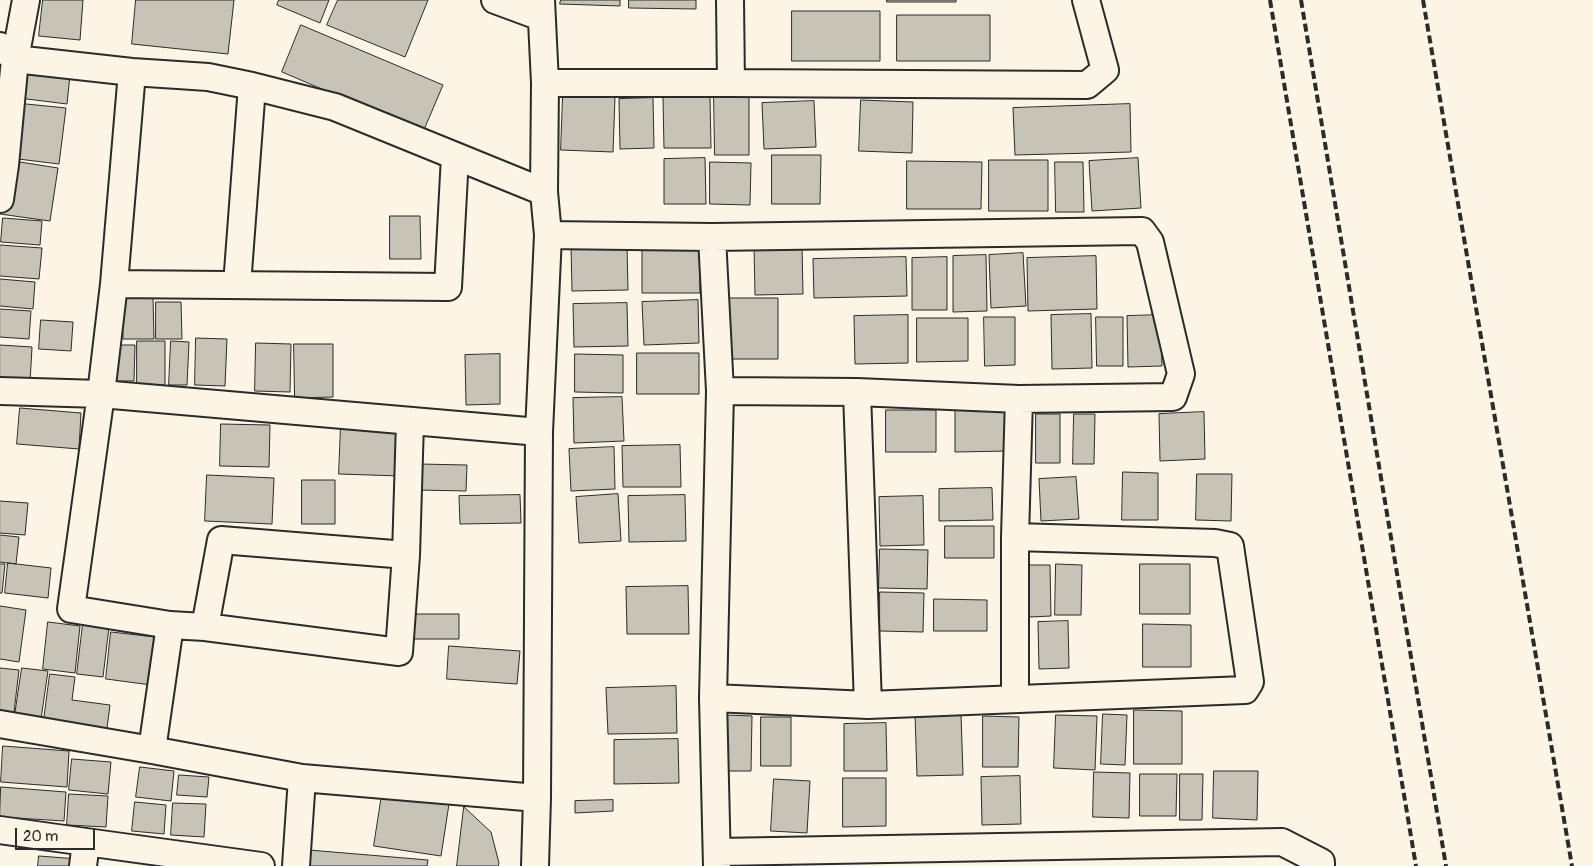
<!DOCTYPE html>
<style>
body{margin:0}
#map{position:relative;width:1593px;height:866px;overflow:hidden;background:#fcf5e5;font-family:Pangolin,sans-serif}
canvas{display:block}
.scale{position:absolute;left:15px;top:828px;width:80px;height:22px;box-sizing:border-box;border:2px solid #2b2b2b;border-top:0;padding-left:6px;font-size:15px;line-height:18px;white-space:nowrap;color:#2b2b2b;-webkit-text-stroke:4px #fcf5e5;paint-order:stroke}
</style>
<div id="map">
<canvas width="1593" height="866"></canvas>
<div class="scale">20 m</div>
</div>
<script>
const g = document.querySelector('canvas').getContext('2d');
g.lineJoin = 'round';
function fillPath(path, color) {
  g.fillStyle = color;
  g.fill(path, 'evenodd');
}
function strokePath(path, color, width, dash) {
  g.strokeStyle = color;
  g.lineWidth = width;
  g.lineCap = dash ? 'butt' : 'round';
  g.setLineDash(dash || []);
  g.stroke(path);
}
const building = new Path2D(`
 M43,0H83L80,40L39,36Z
 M136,0H234L228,54L132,44Z
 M279,0H329L320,23L277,5Z
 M338,0H428L405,57L327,25Z
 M561,0H620V6L560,4Z
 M629,0H696V9L629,8Z
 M887,0H956V2H887Z
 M792,11H880V61H792Z
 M897,15H990V61H897Z
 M301,25L443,85L423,132L282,72Z
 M23,69L70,75L67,104L19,98Z
 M563,96L615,97L613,152L561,150Z
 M710,97L711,148H664L663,98Z
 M714,97H749V155H715Z
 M653,98L654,148L620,149L619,99Z
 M861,100L913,102L912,153L859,151Z
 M814,101L816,147L764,149L762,103Z
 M16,103L66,108L59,164L10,158Z
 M1130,104L1131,152L1015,155L1013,108Z
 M772,155H821L820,204H772Z
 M705,158L706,204H664V159Z
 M1138,158L1141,208L1092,211L1089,161Z
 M7,160L58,168L50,221L0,214Z
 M989,160H1048V211H989Z
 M907,161L982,162L981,209H907Z
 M710,162L751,163L750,205L710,204Z
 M1055,162H1083L1084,212H1056Z
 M390,216H420L421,259H390Z
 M3,218L42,221L40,245L1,242Z
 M699,239L700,293H642V240Z
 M0,245L42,248L39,279L0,276Z
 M627,245L628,290L572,291L571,246Z
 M802,245L803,294L755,295L754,246Z
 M1023,253L1026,306L991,308L989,255Z
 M986,255L987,311L953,312V256Z
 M1096,256L1097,309L1028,311L1027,258Z
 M906,257L907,296L814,298L813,259Z
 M947,257V310H912V258Z
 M0,279L35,282L33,309L0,306Z
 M153,297L154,339H123L122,298Z
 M728,298H778V359H728Z
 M698,300L699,343L644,345L642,302Z
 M156,302H181L182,339H156Z
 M627,303L628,346L574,347L573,304Z
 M0,309L31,311L29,339L0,337Z
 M1091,314L1092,368L1052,369L1051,315Z
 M908,315V363L855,364L854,316Z
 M1160,315L1162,366L1128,367L1127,316Z
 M984,317H1015V365L985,366Z
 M1096,317H1123V366H1097Z
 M917,318H968V361L917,362Z
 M41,320L73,322L71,351L39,349Z
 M196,338L227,339L225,386L195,385Z
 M137,341H165V385L137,386Z
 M171,341L189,342L187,385H169Z
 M256,343L291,344L290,392L255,391Z
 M294,344H333V397L295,398Z
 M0,345L32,347L30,383L0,381Z
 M110,345H135L134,381H109Z
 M637,353H699V394H637Z
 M500,354V404L466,405L465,355Z
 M575,354L623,355V393L575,392Z
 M622,397L624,441L574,443L573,398Z
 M1008,404L1009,451L955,452V405Z
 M20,408L81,413L79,449L17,444Z
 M886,410H936V452H886Z
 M1204,412L1205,459L1160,461L1159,414Z
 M1036,414H1060V463H1036Z
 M1074,414H1095L1094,464H1073Z
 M221,424L270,425L269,467L220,466Z
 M341,424L401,426L400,476L339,474Z
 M680,445L681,487H623L622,446Z
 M614,447L615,489L571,491L569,449Z
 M419,464L467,465L466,491L418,490Z
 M1123,472L1158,473V520H1122Z
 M1197,474H1232L1231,521L1196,520Z
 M207,475L274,478L272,524L205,521Z
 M1076,477L1079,519L1041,521L1039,479Z
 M302,480H335V524H302Z
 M992,488L993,520L939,521V489Z
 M618,494L621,541L579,543L576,497Z
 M520,495L521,523L460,524L459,496Z
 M685,495L686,541L629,542L628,496Z
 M923,496L924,545L880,546L879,497Z
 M0,501L28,503L25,535L0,533Z
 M945,526H994V558H945Z
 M0,535L19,537L16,564L0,562Z
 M880,549L928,550L927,589L879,588Z
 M8,563L51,568L48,598L5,593Z
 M0,564H5L2,593H0Z
 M1056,564L1082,565L1081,615H1055Z
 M1140,564H1190V614H1140Z
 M1029,565H1050L1051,616L1030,617Z
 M688,586L689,634H627L626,587Z
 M880,592L924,593L923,632L880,631Z
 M934,599L987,600V631H934Z
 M0,606L26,610L19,662L0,659Z
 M411,614H459V639H411Z
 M1068,621L1069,668L1039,669L1038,622Z
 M48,622L80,626L75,673L43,669Z
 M83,624L109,627L103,677L77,674Z
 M1143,624L1191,625V667H1143Z
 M111,632L164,638L159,686L106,679Z
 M449,646L520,651L517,684L447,679Z
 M0,668L19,670L14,712L0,710Z
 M22,668L48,671L41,719L15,715Z
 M50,674L75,677L72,700L110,705L107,728L44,720Z
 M676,686L677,733L608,734L606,688Z
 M1134,710L1182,711V764H1134Z
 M961,713L963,775L917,776L915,715Z
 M1103,714L1127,715L1125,765L1101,764Z
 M725,715L752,716L751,771H724Z
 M1056,715L1097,716L1095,770L1054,768Z
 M983,716L1019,717L1018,767H983Z
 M761,717H791V766H761Z
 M886,723L887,771H844V724Z
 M678,739L679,783L614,784V740Z
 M3,746L69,751L67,787L1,782Z
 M72,759L111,762L108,794L69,790Z
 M140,767L174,771L171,801L136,797Z
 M1214,771H1258L1257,820L1213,818Z
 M1094,772L1130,773L1129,818L1093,817Z
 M1140,774H1177L1176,816H1140Z
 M1180,774H1203L1202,820H1180Z
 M179,775L209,777L207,797L177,795Z
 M1020,776L1021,824L982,825L981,777Z
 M843,778H886V826L843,827Z
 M774,779L810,781L807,833L771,831Z
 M1,787L66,792L64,821L0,817Z
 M69,794L108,796L106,827L67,825Z
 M382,794L449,804L441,856L374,846Z
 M613,800V811L575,813V801Z
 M135,802L166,805L164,834L132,831Z
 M173,803L206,804L204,837L171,835Z
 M464,807L491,832L499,863L498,866H457Z
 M309,850L428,860L427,866H308Z
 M39,856L78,859L77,866H38Z`);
fillPath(building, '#c8c3b7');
strokePath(building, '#2b2b2b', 1);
const minor = new Path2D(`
 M495,0L541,17
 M730,0L731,83
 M0,46L15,59L132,72L208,77L252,86L335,107L544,192
 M132,72L114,284L101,394L71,609L170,625L205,627L399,652L406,555L410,422
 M545,83H731L1087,85L1105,70L1086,0
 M0,199L5,165L15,59L26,0
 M548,235L712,237L1142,231L1150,242L1181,374L1173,397L1019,399L857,392L720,391
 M712,237L720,391L713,698L717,866
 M114,284L448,287L455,156
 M237,285L252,86
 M0,391L101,394L539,432
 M857,392L868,705
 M205,627L221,540L406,555
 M713,698L868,705L1245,690L1250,682L1230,546L1215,543L1015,537
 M1015,699V537L1019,399
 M0,724L152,750L302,778L537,798
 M152,750L170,625
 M0,830L86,842
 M718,852L1282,842L1321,862V866
 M83,866L86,842L261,866
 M296,866L302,778
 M535,866L537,798L539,432L548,235L544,192L545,83L541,0`);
strokePath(minor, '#2b2b2b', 30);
strokePath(minor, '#fcf5e5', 26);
strokePath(new Path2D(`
 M1270,0L1416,866
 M1301,0L1446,866
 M1423,0L1572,866`), '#2b2b2b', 4, [8, 4]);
</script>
